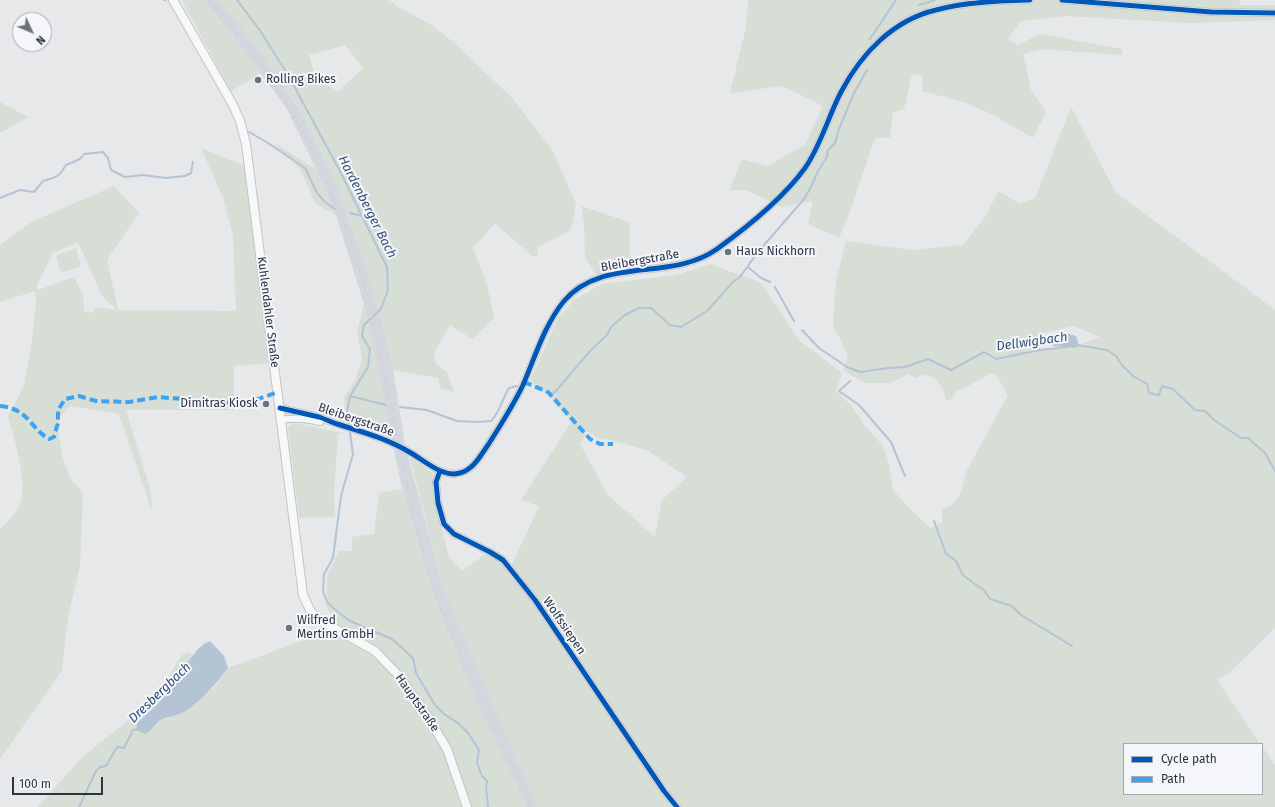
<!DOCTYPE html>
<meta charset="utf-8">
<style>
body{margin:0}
#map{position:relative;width:1275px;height:807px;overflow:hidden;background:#e6e8ea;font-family:"Fira Sans",sans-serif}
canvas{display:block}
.legend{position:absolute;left:1123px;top:743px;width:140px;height:52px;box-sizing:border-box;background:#f4f6f9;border:1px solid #a4a8b1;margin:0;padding:5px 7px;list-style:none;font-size:12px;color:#2b3445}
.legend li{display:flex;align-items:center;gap:8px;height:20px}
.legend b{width:20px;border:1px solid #a4a8b1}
.north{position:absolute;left:12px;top:12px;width:40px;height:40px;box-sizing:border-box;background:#f4f6f9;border:1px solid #a4a8b1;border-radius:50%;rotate:134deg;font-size:11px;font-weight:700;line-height:16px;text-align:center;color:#2b3445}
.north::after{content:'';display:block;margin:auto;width:14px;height:18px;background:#6c737f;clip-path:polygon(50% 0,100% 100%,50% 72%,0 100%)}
.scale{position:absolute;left:12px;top:777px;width:91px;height:18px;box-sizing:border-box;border:2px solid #2b3445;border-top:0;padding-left:5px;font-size:12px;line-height:14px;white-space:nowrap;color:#2b3445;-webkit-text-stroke:3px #f4f6f9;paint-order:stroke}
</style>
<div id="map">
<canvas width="1275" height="807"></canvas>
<ul class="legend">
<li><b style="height:5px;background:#0057b8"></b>Cycle path</li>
<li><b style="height:5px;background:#3ea3ec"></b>Path</li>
</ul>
<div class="north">N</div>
<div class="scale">100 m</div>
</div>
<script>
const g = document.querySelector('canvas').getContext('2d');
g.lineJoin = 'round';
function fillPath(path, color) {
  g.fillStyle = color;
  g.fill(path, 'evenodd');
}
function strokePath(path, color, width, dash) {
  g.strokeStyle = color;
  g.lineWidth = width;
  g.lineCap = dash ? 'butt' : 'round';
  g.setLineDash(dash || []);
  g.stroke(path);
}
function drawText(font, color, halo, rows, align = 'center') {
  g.font = font + ' "Fira Sans",sans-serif';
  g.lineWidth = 4;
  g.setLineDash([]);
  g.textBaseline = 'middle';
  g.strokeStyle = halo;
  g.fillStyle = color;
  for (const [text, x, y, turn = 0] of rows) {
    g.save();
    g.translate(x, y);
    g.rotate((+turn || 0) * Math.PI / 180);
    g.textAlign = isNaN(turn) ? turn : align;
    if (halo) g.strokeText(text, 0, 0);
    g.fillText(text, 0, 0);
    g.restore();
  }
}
fillPath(new Path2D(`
 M203,0H218L238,23L267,60L305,119L336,183L367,267L383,324L393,370L405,445L442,584L538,807H526L469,687L431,590L402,488L364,304L336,215L316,169L286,107L226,28Z`), '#d4d7dd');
fillPath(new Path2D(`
 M185,0H203L261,73L231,91L182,1Z
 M218,0H389L398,7L430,24L452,41L513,99L553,151L576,204L571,230L538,247L537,257L532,256L495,223L473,248L487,285L494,318L472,339L450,325L434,353L436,364L447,372L454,392L440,388L438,378L393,370C374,284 348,198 305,120C281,77 250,37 218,0ZM345,45L363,68L338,92L315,76L309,55Z
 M748,0H1239L1240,5H1275V20L1191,23L1065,16L1021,21L1008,39L1018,45L1040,34L1122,49V55L1042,49L1023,54L1031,90L1046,112L1033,138L995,116L967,103L922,91L923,76L912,74L904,109L893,112L890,138H875L848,217L839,238L808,224L813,201L782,207L746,190H730L742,159L767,166L805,145L823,106L782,86L730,93L746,27Z
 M0,102L28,117L0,133Z
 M1071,107L1116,193L1208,260L1275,310V628L1229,673L1217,680L1260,744H1124V794H1262V746L1275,765V807H679L665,789L511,567L539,506L521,500L571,422L551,398L530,381L558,318L574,300L602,284L676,275L710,264L759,282L766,290L798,339L842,373L836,391L852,406L866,427L883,446L889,464L893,490L913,512L931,528L942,522V510L950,506L957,499L962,489L966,472L1008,395L996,375L991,373L968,386L956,391L952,399L946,400C945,390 936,374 924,375C921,375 918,377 915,378L909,374L890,383H864L843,370L848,355L833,325L836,281L846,241L913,250L963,245L987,214L998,191L1020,204L1035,198ZM1074,326L1100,337L1079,345L1075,348L1040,349L1043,333ZM587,431L598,438L610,440L647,450L687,477L662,500L655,537L608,495L580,444Z
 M271,141L316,169L336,215L315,203L301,170Z
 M201,148L246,166L270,363L234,366V410H126L150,489L153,514L119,414L70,406L60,416L58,430L63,459L70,478L83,493L80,566L68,617L62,671L0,759V529C6,523 13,517 17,510C31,490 14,438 8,416L24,386L31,348L36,303L35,291L0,302V245L33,221L114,186L139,213L107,260L118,310L236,311L233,235L223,198ZM78,242L102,296L117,310L96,307L92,313L84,311L83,295L74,277L38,290L37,285L53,253Z
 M581,206L629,222L630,267L609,269L597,275L585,257L584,223Z
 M76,248L81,266L61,273L56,256Z
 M364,304L392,438L346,422L344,397L355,381L362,359L357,333Z
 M294,423L347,434H338L334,496L335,517L299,518L288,427Z
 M410,458L434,474L432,489L449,558L462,571L487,553L501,562L532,600L658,789L674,807H538L442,584Z
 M402,489L431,590L469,687L526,807H38L80,759L147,705L159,692L182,655L189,650L188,653L193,654L176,676L159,703L137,723L153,729L160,720L178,715L202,699L216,685L228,668L315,636L327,639L336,634L338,627L326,605L327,576L339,551H352V537L374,534L379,493Z`), '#d6ded6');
fillPath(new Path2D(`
 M1066,333L1076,336L1079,345L1075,348L1052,346L1049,339Z
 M210,641L224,656L228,668C216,684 196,708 177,715C172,717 167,717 162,719C158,721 151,731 146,734L136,730L137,723L159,703L176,676L198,649L204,644Z`), '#b4c4d5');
strokePath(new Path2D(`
 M164,0H166
 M237,0L261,32L288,75L341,173L387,267L388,290L381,309L364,325L362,336L370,349L368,367L350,396L347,412L353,454L341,496L333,558L324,574L323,592L327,602L338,612L350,621L392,639L413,658L416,673L435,705L444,714L458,723L468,733L479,750L477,763L482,776L487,781L486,787L488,807
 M919,5L935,0
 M870,39L896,0
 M249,132L268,143L305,168L317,193L325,202L335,209
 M0,198L20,190L34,192L43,181L53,178L60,174L66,165L80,159L84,154L103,152L108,158L111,170L125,177L143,175L166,178L185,176L191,173L193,162
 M350,213L362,216
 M748,267L761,278L770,282
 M775,287L794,321
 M802,330L819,348L847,367L860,372L888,368L905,367L928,359L951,370L984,352L996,359L1040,350L1067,347
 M1077,345L1107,350L1116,356L1122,365L1133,376L1147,384L1149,393L1159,395L1162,386L1173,389L1195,410L1205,411L1214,420L1241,438H1248L1265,453L1275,471
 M850,381L839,391L859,405L891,442L905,476
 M551,393L555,392L591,350L607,335L611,327L625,315L639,308H651L670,325L681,327L707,311L733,282L740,277L758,252L804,199L811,187L818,171L827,157L828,150L835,143L839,129L853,95L867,70
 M350,396L386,405
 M400,407L427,410L457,421L478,422L491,421C501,410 501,401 509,388L517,386
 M934,521L946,554L956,561L963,575L976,585L984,590L990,599L1012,606L1021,615L1072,646
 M79,807L96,771L100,767L106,766L117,747L124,748L133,730L138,729`), '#b4c4d5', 2);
const minor = new Path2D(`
 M1062,0L1211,12L1275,13
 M280,408C293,411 306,414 319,417C325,419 331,422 337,424C363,432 388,439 411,453C425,461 443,478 460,473C474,469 480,456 488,445C500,426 513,406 523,385C535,357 545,324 564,301C602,256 671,282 717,249C746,228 784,197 805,168C821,145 828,117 841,92C861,54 893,20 936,10C965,2 1000,1 1030,0
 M281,420C295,417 307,419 320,422
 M440,471L436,482L438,503L444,524L454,534L490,552L503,560L535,600L664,791L677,807`);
const major = new Path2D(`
 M173,0L233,105L240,121L246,144L303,595L310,610L318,619L375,651L397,674L423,709L447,749L467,807`);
strokePath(minor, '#c4c6c8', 8);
strokePath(major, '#c2c5c8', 10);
strokePath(minor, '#f5f6f7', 6);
strokePath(major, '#f8f8f8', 8);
strokePath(new Path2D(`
 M209,0L253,52L286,103L316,156L346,227L368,297L417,532L430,575L444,616L531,807`), '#cecfd2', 2, [2, 4]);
strokePath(new Path2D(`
 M524,382L548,392L590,439L600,444H613
 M0,406C29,409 29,427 49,439L54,437L58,423V410L65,399L79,396L96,401L129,402L158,397L244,404L278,392`), '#3ea3ec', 4, [8, 4]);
strokePath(new Path2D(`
 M1062,0L1211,12L1275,13
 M280,408C293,411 306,414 319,417C325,419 331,422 337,424C363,432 388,439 411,453C425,461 443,478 460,473C474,469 480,456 488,445C500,426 513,406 523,385C535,357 545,324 564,301C602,256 671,282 717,249C746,228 784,197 805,168C821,145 828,117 841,92C861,54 893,20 936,10C965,2 1000,1 1030,0
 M440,471L436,482L438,503L444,524L454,534L490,552L503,560L535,600L664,791L677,807`), '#0057b8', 5);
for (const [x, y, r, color] of [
 [258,80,4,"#6c737f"],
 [728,252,4,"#6c737f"],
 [266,404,4,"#6c737f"],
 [289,628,4,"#6c737f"]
]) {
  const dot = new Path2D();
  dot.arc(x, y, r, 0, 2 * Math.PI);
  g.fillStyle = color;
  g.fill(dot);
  strokePath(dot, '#f4f6f9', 1.5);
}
drawText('12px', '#2b3445', '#f4f6f9', [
 ["Rolling Bikes",266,80],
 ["Haus Nickhorn",736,252],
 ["Dimitras Kiosk",258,404,"right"],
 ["Wilfred",297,621],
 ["Mertins GmbH",297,635]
], 'left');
drawText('12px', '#2b3445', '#f4f6f9', [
 ["Bleibergstraße",640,261,-10],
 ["Kuhlendahler Straße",268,312,83],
 ["Bleibergstraße",356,420,19],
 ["Wolfssiepen",564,626,56],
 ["Hauptstraße",417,703,55]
]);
drawText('italic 13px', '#34527a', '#f4f6f9', [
 ["Hardenberger Bach",367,207,63],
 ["Dellwigbach",1032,342,-8],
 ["Dresbergbach",160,693,-44]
]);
</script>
